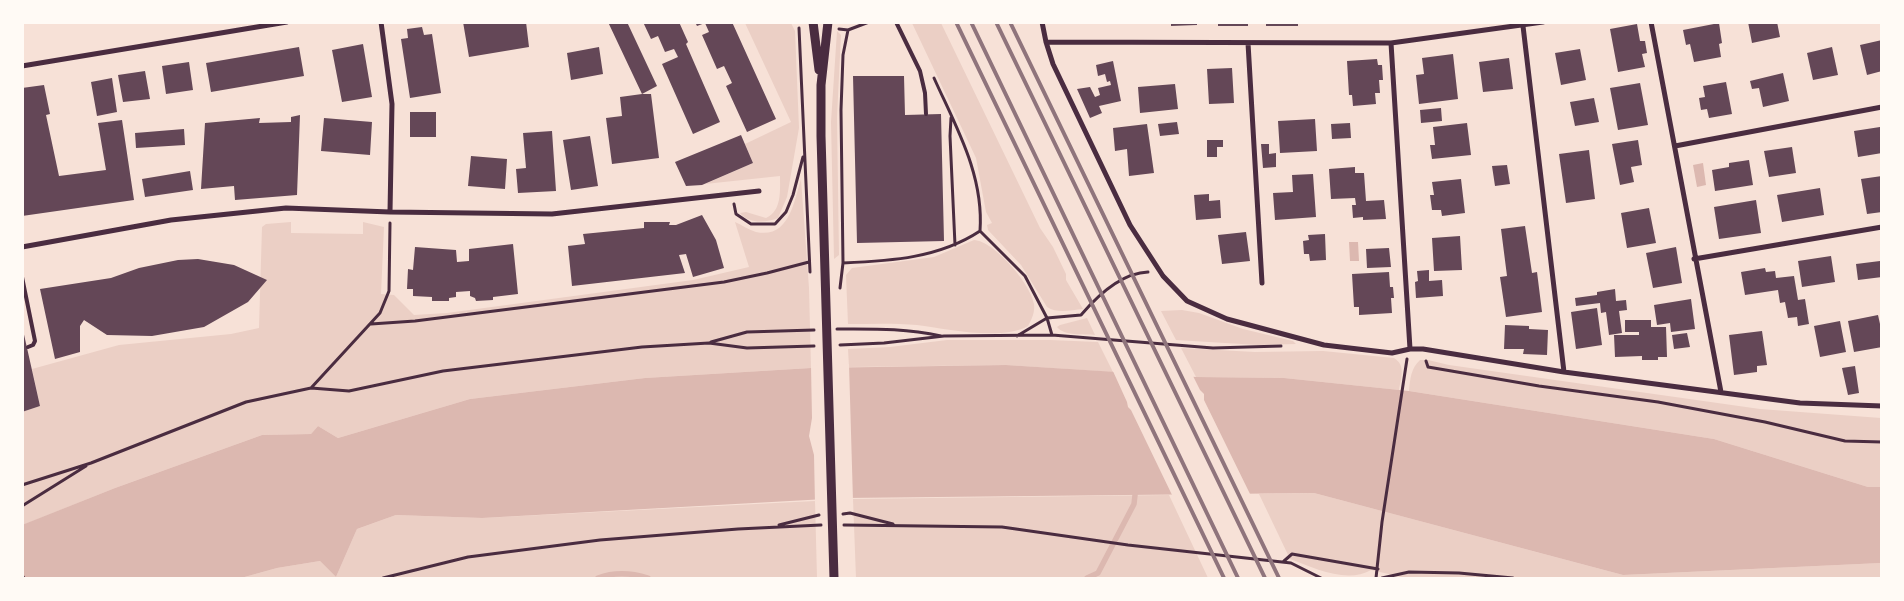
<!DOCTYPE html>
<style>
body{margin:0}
#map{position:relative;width:1904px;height:601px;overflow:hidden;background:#f7e1d7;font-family:"Alegreya Sans",sans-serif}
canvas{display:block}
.frame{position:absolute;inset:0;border:24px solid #fffaf5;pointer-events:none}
</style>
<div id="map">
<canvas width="1904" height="601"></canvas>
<div class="frame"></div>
</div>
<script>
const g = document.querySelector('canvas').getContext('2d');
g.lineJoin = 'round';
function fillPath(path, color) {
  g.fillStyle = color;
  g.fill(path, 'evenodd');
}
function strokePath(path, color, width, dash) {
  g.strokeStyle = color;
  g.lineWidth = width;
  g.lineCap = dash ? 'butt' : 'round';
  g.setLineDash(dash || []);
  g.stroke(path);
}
fillPath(new Path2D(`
 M745,23H791L795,31L799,128L787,197L778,218C766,223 749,224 740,213L746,212L766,218C782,211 780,191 780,176L705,184L753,163L745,144L791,122Z
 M912,23H941L1040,228L1053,247L1066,274V280L1083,309C1071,310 1058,314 1047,307L1021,265L988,230L987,225L992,223L986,212L976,158Z
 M837,31L841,35L837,117L839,255L834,259L831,122Z
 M801,179L809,288L811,368L645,378L470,399L338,438L318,426L311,434L262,435L115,488L23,525L22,412L40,406L32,369L119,345L231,334L259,328L262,227L266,224L291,222V233L363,234V222L384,227L381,294L394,295L414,315L447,313L693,280L749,267L735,222C742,225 749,230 756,232C789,239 794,202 801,179Z
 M974,240C994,241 1031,284 1034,304C1035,312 1032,319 1028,326C1001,341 946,329 917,325C894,323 871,324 848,324L846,275L852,268L934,257Z
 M1182,310L1199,313L1243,329L1293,341L1296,344L1258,345L1176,340L1161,311Z
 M1087,318L1095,335C1084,334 1064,336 1057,327L1060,325Z
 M947,340H1050L1098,342L1113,372L1006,365L849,367L848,349L890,347Z
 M1181,348L1255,352L1323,351L1394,358C1406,365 1401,378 1399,390L1284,378L1196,377Z
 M1420,360H1428L1449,365L1760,409L1881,418V487H1868L1714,439L1409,391C1410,379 1411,368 1420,360Z
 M1314,493L1623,575L1881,563V578H1406L1371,570C1347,584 1314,568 1290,559L1259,494Z
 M1169,495L1208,578H856L853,499Z
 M815,501L817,578H241L277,568L320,561L336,577L357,529L396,515L482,518Z`), '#ebcfc5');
fillPath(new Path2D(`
 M1703,163L1706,185L1697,187L1693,165Z
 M1349,242H1358L1359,261H1350Z
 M1006,365L1196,377L1284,378L1409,391L1714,439L1868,487H1882L1881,563L1623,575L1314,493L844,498L482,518L396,515L357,529L336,577L320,561L277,568L241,578H23L22,525L115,488L262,435L311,434L318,426L338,438L470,399L645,378L811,368Z`), '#dcb8b0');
fillPath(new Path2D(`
 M849,364L853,501L815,504L814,455L809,436L812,418L811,366Z
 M1112,369L1192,374L1200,390L1204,394V400L1251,496L1173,497L1131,410L1128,407L1127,402Z`), '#f7e1d7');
strokePath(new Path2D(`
 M598,578C614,572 632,573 648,578
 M1087,578L1098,573L1134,504L1135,495`), '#dcb8b0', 5.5);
fillPath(new Path2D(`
 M463,22H526L529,47L469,57Z
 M608,22H627L657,86L642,94Z
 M643,22H679L688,42L686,44L720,122L693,134L662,64L678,57L674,49L665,52L658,36L651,39Z
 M695,22H732L776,119L747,132L726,86L732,83L724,66L717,69L702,35L709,32L705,23L697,26Z
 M1171,22H1197V25L1171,26Z
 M1218,22H1248V26H1218Z
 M1266,22H1298V26H1266Z
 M1748,22H1777L1780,37L1752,43Z
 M1719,23L1722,43L1719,44L1721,57L1694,62L1690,44L1686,45L1683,30Z
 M1637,24L1640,41H1645L1647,53L1642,54L1645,67L1618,72L1610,29Z
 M422,27L424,35L432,34L441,93L410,98L401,39L408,38L407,29Z
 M1882,40V71L1867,75L1860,45Z
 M363,44L372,97L342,102L332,50Z
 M299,47L304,76L211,92L206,63Z
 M599,47L603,74L571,80L567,53Z
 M1832,47L1838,75L1813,80L1807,53Z
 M1580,49L1586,80L1561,85L1555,53Z
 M1453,54L1458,99L1419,104L1416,75L1424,74L1422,58Z
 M1509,58L1513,89L1483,92L1479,62Z
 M1377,59L1378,65H1382L1383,80H1379L1380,93H1375L1376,104L1353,106L1352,95H1349L1347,61Z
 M1113,61L1121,101L1099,106L1102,113L1090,118L1077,89L1090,87L1095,97L1100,95L1098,88L1111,85L1110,81L1107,82L1105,74L1098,76L1096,65Z
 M189,62L193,90L166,94L162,66Z
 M1232,68L1234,103L1209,104L1207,69Z
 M145,71L150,99L123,102L118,75Z
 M1783,73L1789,101L1763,107L1759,88L1752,89L1750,81Z
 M853,76H904L905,115L941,114L944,241L857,243Z
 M112,78L117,112L97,116L91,82Z
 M1726,82L1732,114L1709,118L1707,109L1701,110L1699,98L1705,97L1703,86Z
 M1640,83L1648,125L1618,130L1610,88Z
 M1175,84L1178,109L1140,113L1138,87Z
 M44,85L50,114L46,115L59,176L106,170L98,123L122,120L134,200L22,216V88Z
 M642,94H651L659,158L612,164L606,118L622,116L620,97Z
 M1594,98L1599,122L1575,126L1570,102Z
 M1441,108L1442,121L1421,123L1420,110Z
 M410,112H436V137H410Z
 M300,115L297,195L235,200L234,186L201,189L205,123L260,118L259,123L291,122V117Z
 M324,118L372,122L370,155L321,151Z
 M1315,119L1317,151L1280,153L1278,121Z
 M1177,122L1179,134L1160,136L1158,124Z
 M1350,123L1351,138L1332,139L1331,124Z
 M1467,123L1471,155L1432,159L1430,145H1435L1433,127Z
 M1147,124L1154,173L1129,176L1127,149L1115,151L1113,128Z
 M1880,127H1882V153L1858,157L1854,131Z
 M184,129L185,145L136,148L135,133Z
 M552,131L556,191L518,193L516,169L526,168L523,133Z
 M741,135L753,163L702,185L686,186L675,162Z
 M590,136L598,186L571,190L563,140Z
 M1207,140H1223V147H1217V157H1207Z
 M1638,140L1642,165L1631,167L1634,182L1620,185L1612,144Z
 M1261,144H1269V154L1276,153V167L1263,168Z
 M1792,147L1796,173L1769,177L1764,151Z
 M1589,150L1595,199L1566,203L1559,154Z
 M471,156L507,159L505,189L468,186Z
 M1749,160L1753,185L1715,191L1712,170L1729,167V163Z
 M1507,165L1510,184L1495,186L1492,166Z
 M1355,167V173H1364L1366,201L1384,200L1386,219L1363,220V217L1353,218L1352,205H1356L1355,198L1331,199L1329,169Z
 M190,171L193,190L145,197L142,179Z
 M1313,174L1316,217L1275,220L1273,193L1293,192L1292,175Z
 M1882,176V212L1867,214L1861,179Z
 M1461,179L1465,213L1442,216L1441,210H1432L1430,195H1434L1432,182Z
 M1820,188L1824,215L1782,222L1777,195Z
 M1209,194V201L1220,200L1221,218L1196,220L1194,195Z
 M1756,200L1761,233L1719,239L1714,207Z
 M1649,208L1656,243L1627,248L1621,213Z
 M702,215L716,240L724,268L693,277L686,254L679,255L685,273L572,286L568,246L585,244L583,234L644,228V222H670L669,225H676Z
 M1525,226L1532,273L1537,272L1542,312L1506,317L1500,277L1507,276L1501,229Z
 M1246,232L1250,261L1222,264L1218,235Z
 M1325,234L1326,260L1310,261L1309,254H1304L1303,241L1309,240L1308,235Z
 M1460,236L1462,270L1434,271L1432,238Z
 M513,244L518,294L493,297V300L476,301L475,298L470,296V291L456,292V297L449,298V301H432V297L413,296V289H407L408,269L413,270L415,247L456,250L457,262L469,261V249Z
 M1676,247L1682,283L1653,288L1646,253Z
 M1389,248L1391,267L1367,268L1366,249Z
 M1831,256L1835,282L1802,287L1798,261Z
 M198,259L234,265L267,280L248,302L204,327L152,336L107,335L84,320L80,326V352L55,359L40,289L111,278L139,268L178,260Z
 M1880,261L1882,277L1858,280L1856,264Z
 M1765,268L1766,272L1775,271L1776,278L1794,276L1798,300L1805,299L1809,324L1798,326L1797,317L1788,318L1785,302L1780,303L1778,290L1745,295L1741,272Z
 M1429,270V281L1442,280L1443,296L1416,298L1415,282L1418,281L1417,271Z
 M1389,272L1390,287H1393L1394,298H1391L1392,313L1359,315V307H1354L1352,274Z
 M1615,289L1616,301L1626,300L1627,310L1619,311L1622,333L1609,335L1606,312L1601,313L1600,303L1576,306L1575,298L1597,295V292Z
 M1691,299L1695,329L1671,332L1670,323L1657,325L1654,305Z
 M1597,308L1602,345L1576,349L1571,312Z
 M1878,315L1882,333V347L1854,352L1848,321Z
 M1625,320H1651V327H1666L1667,357H1658V360H1642V356L1615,357L1614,335H1639V332H1625Z
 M1840,321L1846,352L1820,357L1814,326Z
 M1505,325L1529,326V329L1548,330L1547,355L1523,354L1524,349H1504Z
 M23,330L40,406L22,412V330Z
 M1762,331L1767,365L1757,366V372L1734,375L1729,335Z
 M1687,333L1690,347L1674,349L1672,335Z
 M1855,366L1859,393L1848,395L1842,368Z`), '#644757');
strokePath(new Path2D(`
 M799,28L810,272
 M839,29L848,30L869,22
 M934,78C956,127 984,175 980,231
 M951,118L950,136L955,245
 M734,204L736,214L751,224H775L786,212L793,195L803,157
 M980,231L1025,276L1047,318L1052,335
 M843,263C891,261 939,258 980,231
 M840,288L843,263L841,110L843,55L848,30
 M371,324L415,321L724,282L767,273L809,262
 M837,329C874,329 904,328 941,336
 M1017,336L1047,318L1081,315C1098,295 1121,273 1148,272
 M711,342L747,332L814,330
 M840,345L884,343L944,336L1052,335L1213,348L1281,346
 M1426,361L1428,367L1539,386L1658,402L1765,422L1845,441L1882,442
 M311,388L380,313L389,291L390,223
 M22,485L91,463L246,402L311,388L349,391L443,371L642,347L709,343L747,348L814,346
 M22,506L86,466
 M843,514L850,513L893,524
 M779,525L819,515
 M844,525L1002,527L1128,545L1291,563L1321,578
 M1284,561L1292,554L1378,569
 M22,575L24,578
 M383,578L468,557L600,540L738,529L821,525
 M1376,578L1382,522L1407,359
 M1382,578L1409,572L1459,573L1513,578`), '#4a2c40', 3);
strokePath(new Path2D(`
 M896,22L920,71L925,93L926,114
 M22,277L35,341L33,345L28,347`), '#4a2c40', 4);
strokePath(new Path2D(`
 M381,22L392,104L390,212
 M1042,22L1046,42L1053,64L1130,225L1163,276L1187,301L1227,319L1324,345L1392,353L1410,349H1423L1564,372L1800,403L1882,406
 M1651,22L1721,392
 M1523,26L1564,372
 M1046,42L1391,43L1543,22
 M1248,43L1262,283
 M1391,43L1410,349
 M22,66L287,22
 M1675,146L1882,107
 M22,247L171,220L286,208L390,212L552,214L759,191
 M1694,259L1882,227`), '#4a2c40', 5);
strokePath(new Path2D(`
 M813,22L819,70
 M828,22L821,85V136L834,578`), '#4a2c40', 9);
strokePath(new Path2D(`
 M956,22L1224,578
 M971,22L1238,578
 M996,22L1265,578
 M1010,22L1279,578`), '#8f747c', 4);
</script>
